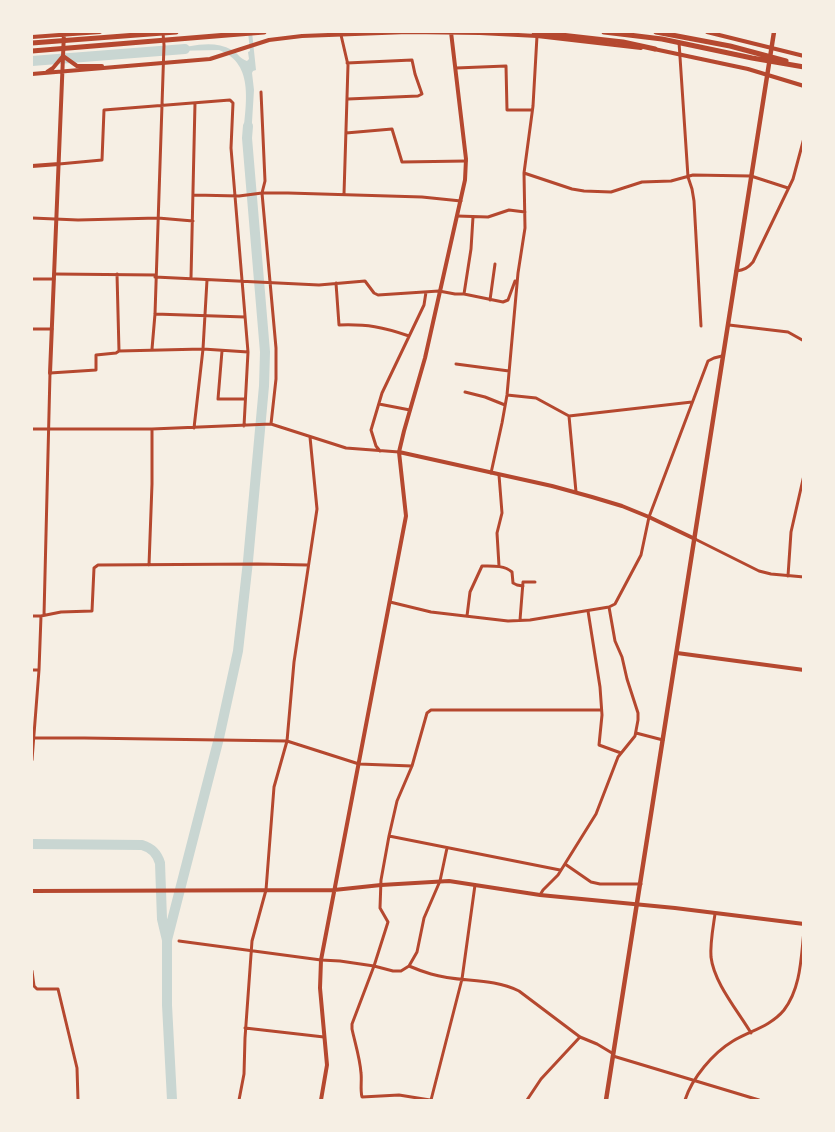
<!DOCTYPE html>
<style>
body{margin:0}
#map{position:relative;width:835px;height:1132px;overflow:hidden;background:#f6efe4;font-family:Mulish,sans-serif}
canvas{display:block}
.frame{position:absolute;inset:0;border:33px solid #f6efe4;pointer-events:none}
</style>
<div id="map">
<canvas width="835" height="1132"></canvas>
<div class="frame"></div>
</div>
<script>
const g = document.querySelector('canvas').getContext('2d');
g.lineJoin = 'round';
function fillPath(path, color) {
  g.fillStyle = color;
  g.fill(path, 'evenodd');
}
function strokePath(path, color, width, dash) {
  g.strokeStyle = color;
  g.lineWidth = width;
  g.lineCap = dash ? 'butt' : 'round';
  g.setLineDash(dash || []);
  g.stroke(path);
}
fillPath(new Path2D(`
 M248,32H252L256,70L253,71L252,73L254,90L251,138H243C245,106 256,64 219,50L171,51V49C191,47 212,39 232,50C238,53 240,59 247,61L249,59L248,52L250,51Z`), '#c9d6d2');
strokePath(new Path2D(`
 M32,61L185,49
 M32,844L142,845C152,848 157,853 160,863L162,919L167,940V1005L172,1100
 M167,940L219,738L238,651L248,561L264,386L265,352L247,138L248,126`), '#c9d6d2', 10);
strokePath(new Path2D(`
 M341,35L348,65L344,194
 M679,42L688,177L692,189L694,201L701,326
 M347,63L412,60L415,74L422,94L418,96L348,99
 M456,68L506,66L507,110H532
 M261,92L265,181L262,193L276,348V379L271,424
 M346,133L392,129L402,162L466,161
 M59,164L102,160L104,110L230,100L233,103L231,148L248,352L244,426
 M524,173L572,189L584,191L611,192L642,182L671,181L693,175L751,176L788,188
 M194,195L239,196L262,193H288L422,197L461,201
 M457,216L488,217L509,210L525,212
 M32,218L78,220L158,218L193,221
 M736,271C744,270 748,268 753,262L793,179L804,138
 M54,274L156,275
 M117,274L119,351
 M155,277L319,285L365,281L374,293L378,295L439,291L455,294H464L503,302L508,300L515,281
 M191,278L195,103
 M32,279H54
 M336,283L339,325C367,324 383,327 409,336
 M464,294L471,249L473,217
 M490,300L495,264
 M155,314L245,317
 M729,325L788,332L804,341
 M32,329H52
 M152,349L155,314L164,45L163,33
 M222,351L218,399H245
 M456,364L509,371
 M465,392L485,397L505,405
 M507,395L536,398L569,416L576,492
 M379,404L410,410
 M569,416L692,402
 M194,428L203,349L207,280
 M32,429H152L271,424L346,448L399,452
 M380,451L376,446L371,430L382,393L424,305L426,292
 M491,473L502,423L507,395L518,273L525,228L524,173L533,106L537,36
 M695,539L759,571L771,574L804,577
 M149,565L152,484V429
 M499,566L497,533L502,513L499,475
 M788,576L791,532L804,475
 M390,602L431,612L508,621L530,620L609,607L615,604L641,555L649,517L708,361L714,358L722,356
 M588,611L600,687L602,715L599,745L621,753
 M44,615L50,373L96,370V355L116,353L119,351L203,349L248,352
 M32,616H41L61,612L92,611L94,568L98,565L258,564L308,565
 M467,616L470,592L482,566C492,566 504,565 512,572L513,583L517,585L523,586
 M520,620L523,582H535
 M32,670H39
 M636,733L663,740
 M33,738H84L287,741L359,764L412,766
 M32,760L39,670L41,616
 M389,836L560,870
 M565,864L591,882L600,884H641
 M540,895L543,890L558,875L596,814L618,757L635,736L638,720V713L627,679L622,657L615,641L609,607
 M715,914C713,928 710,943 711,957C714,983 738,1011 751,1033
 M179,941L321,960L340,961L374,966L393,971H401L409,966L417,952L424,918L440,881L447,848
 M409,966C416,969 424,972 431,974C461,983 490,977 519,991L580,1037L597,1044L612,1053
 M32,971L34,986L37,989H58L77,1068L78,1100
 M245,1028L324,1037
 M613,1056L759,1100
 M239,1100L244,1074L245,1038L252,941L266,890L274,787L287,741L294,662L317,509L310,437
 M430,1100L399,1095L362,1097C360,1089 362,1081 361,1073C360,1058 355,1043 352,1029V1024L374,966L388,922L380,908L381,880L389,836L397,801L412,766L427,713L431,710H601
 M431,1100L462,979L475,885
 M527,1100L541,1079L580,1037
 M685,1100C692,1078 713,1053 733,1041C750,1031 771,1026 784,1010C801,988 801,957 804,931`), '#b5482f', 3);
strokePath(new Path2D(`
 M707,32L804,56
 M32,37L100,32
 M654,49L748,69L804,86
 M47,72L53,68L63,56L77,66H102
 M32,74L210,59L269,40L302,36L408,32L480,33L537,36L641,48
 M32,166L59,164
 M50,373L64,32
 M399,452L552,486L592,497L622,506L649,517L695,539
 M677,653L804,670
 M32,891L334,890L381,885L449,881L540,895L675,908L804,924
 M321,1100L327,1065L320,988L321,960L406,516L399,452L404,431L425,358L465,180L466,159L451,32`), '#b5482f', 4);
strokePath(new Path2D(`
 M606,1100L774,32`), '#b5482f', 4.5);
strokePath(new Path2D(`
 M534,32L623,42L655,49
 M604,32L662,39L752,58L804,67
 M656,32L730,46L786,61
 M32,43L176,32
 M32,51L264,32`), '#b5482f', 5);
</script>
